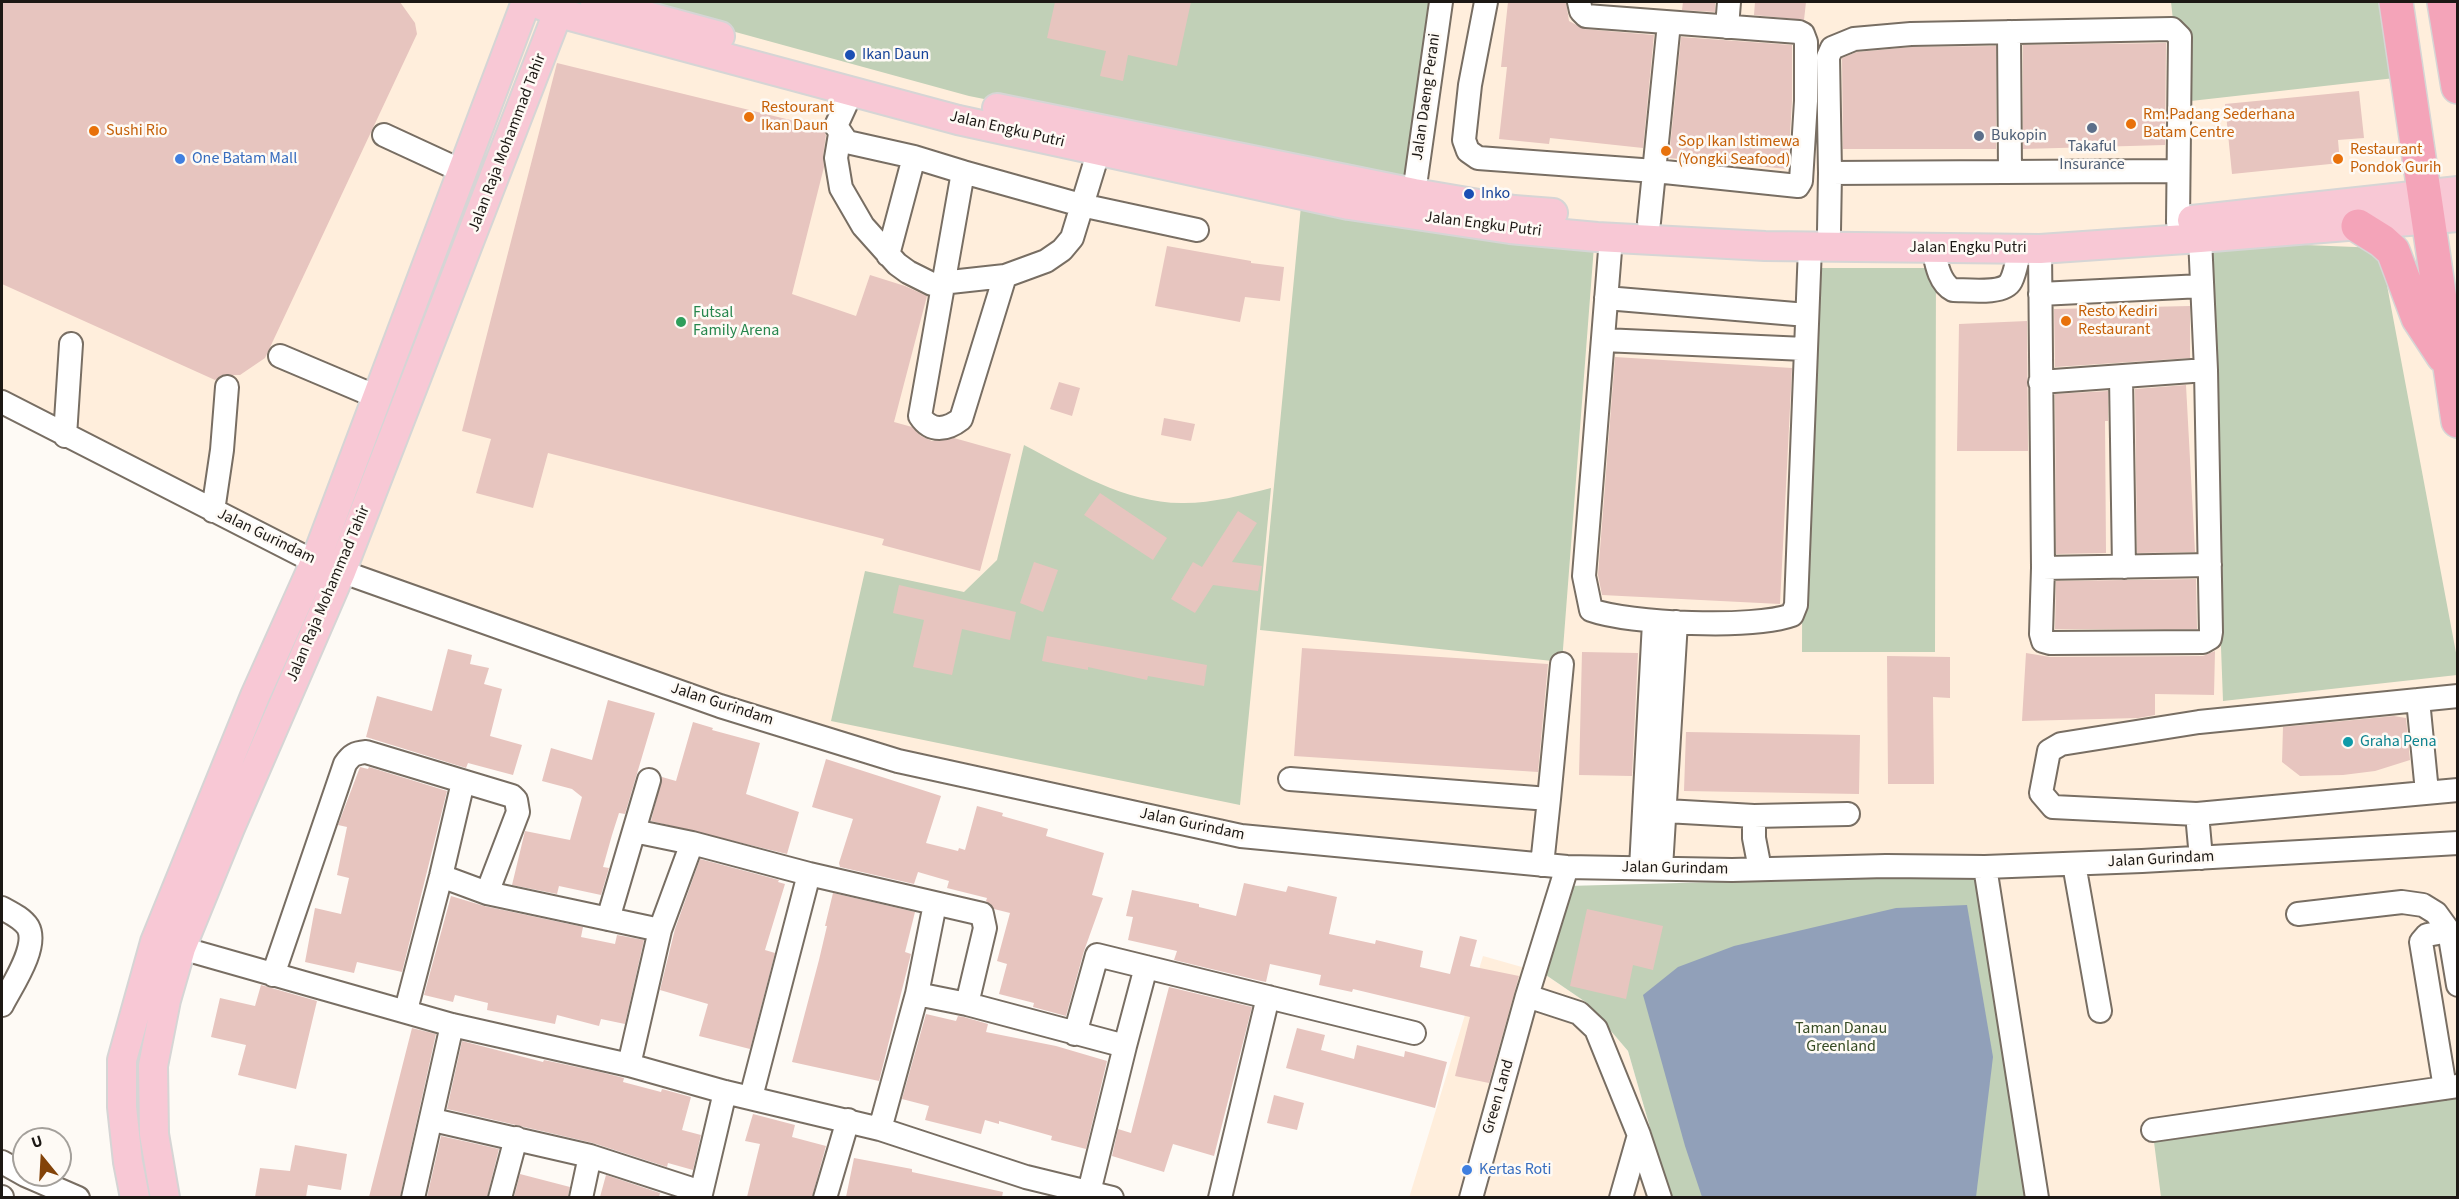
<!DOCTYPE html>
<style>
body{margin:0}
#map{position:relative;width:2459px;height:1199px;overflow:hidden;background:#fefaf5;font-family:"Source Sans 3",sans-serif}
canvas{display:block}
.frame{position:absolute;inset:0;border:3px solid #1c1814;pointer-events:none}
.north{position:absolute;left:12px;top:1127px;width:60px;height:60px;box-sizing:border-box;background:#fefaf5;border:2px solid #a4a09b;border-radius:50%;rotate:342deg;font-size:16px;font-weight:700;line-height:24px;text-align:center;color:#1c1814}
.north::after{content:'';display:block;margin:auto;width:21px;height:27px;background:#834309;clip-path:polygon(50% 0,100% 100%,50% 72%,0 100%)}
</style>
<div id="map">
<canvas width="2459" height="1199"></canvas>
<div class="frame"></div>
<div class="north">U</div>
</div>
<script>
const g = document.querySelector('canvas').getContext('2d');
g.lineJoin = 'round';
function fillPath(path, color) {
  g.fillStyle = color;
  g.fill(path, 'evenodd');
}
function strokePath(path, color, width, dash) {
  g.strokeStyle = color;
  g.lineWidth = width;
  g.lineCap = dash ? 'butt' : 'round';
  g.setLineDash(dash || []);
  g.stroke(path);
}
function drawText(font, color, halo, rows, align = 'center') {
  g.font = font + ' "Source Sans 3",sans-serif';
  g.lineWidth = 5;
  g.setLineDash([]);
  g.textBaseline = 'middle';
  g.strokeStyle = halo;
  g.fillStyle = color;
  for (const [text, x, y, turn = 0] of rows) {
    g.save();
    g.translate(x, y);
    g.rotate((+turn || 0) * Math.PI / 180);
    g.textAlign = isNaN(turn) ? turn : align;
    if (halo) g.strokeText(text, 0, 0);
    g.fillText(text, 0, 0);
    g.restore();
  }
}
fillPath(new Path2D(`
 M2,2H2457V1197H2037L1984,867L1732,870L1241,836L898,761L315,562L2,402Z
 M1483,956L1543,973L1587,1003L1628,1051L1670,1197L1409,1198Z`), '#ffeedc');
fillPath(new Path2D(`
 M626,2H1434L1406,183L969,96Z
 M2171,2H2392L2404,77L2182,102Z
 M1301,206L1594,246L1562,662L1260,630Z
 M2206,241L2380,248L2457,658V675L2223,701Z
 M1803,268H1936L1935,652H1802Z
 M1024,445C1073,471 1127,504 1184,503C1213,503 1243,495 1271,488L1240,805L831,721L865,571L964,592L997,560Z
 M1981,875L2029,1197H1670L1628,1051L1587,1003L1543,973L1567,886Z
 M2457,1095V1197H2161L2154,1142Z`), '#c1d0b7');
fillPath(new Path2D(`
 M1967,905L1993,1057L1976,1197H1702L1685,1146L1643,995L1678,967L1734,946L1896,908Z`), '#91a0b9');
fillPath(new Path2D(`
 M2,2H400L415,23L417,34L265,358L240,375H222L215,380L2,284Z
 M1055,2H1191L1177,66L1128,55L1123,81L1100,76L1106,51L1047,38Z
 M1508,2H1566L1569,21L1584,29L1654,35L1643,148L1550,138L1549,144L1499,139L1507,67H1501Z
 M1683,2H1715V12L1682,10Z
 M1755,2H1806L1804,20L1754,15Z
 M1681,37L1792,45V101L1788,169L1669,158Z
 M2166,43L2165,145L2023,149V45Z
 M1996,46V149H1843L1842,58L1857,52L1912,47Z
 M557,63L823,128L826,135L823,156L824,167L792,294L856,316L870,275L905,286L927,296L894,422L912,427L921,436L932,441L954,438L1011,454L980,571L882,545L884,539L548,453L533,508L476,493L491,439L462,431Z
 M2359,91L2364,138L2338,140L2340,163L2232,174L2225,104Z
 M1167,246L1251,261V263L1284,267L1280,301L1245,297L1240,322L1155,306Z
 M2190,306V358L2055,367L2054,309Z
 M2027,321L2028,451H1957L1959,324Z
 M1615,357L1792,368L1780,604L1602,595L1598,575Z
 M1059,382L1080,388L1072,416L1050,409Z
 M2186,385L2195,552L2137,553L2135,389Z
 M2108,391V421H2105L2106,553L2056,554L2055,394Z
 M1164,418L1195,424L1191,441L1161,435Z
 M1100,493L1167,538L1153,560L1084,515Z
 M1238,511L1257,523L1232,562L1262,566L1258,591L1213,585L1195,613L1171,599L1193,562L1202,567Z
 M1034,562L1058,570L1043,612L1020,603Z
 M2196,579L2197,629H2055L2056,581Z
 M899,585L1016,612L1010,640L962,629L952,675L913,667L924,620L893,613Z
 M1047,636L1207,665L1204,686L1148,676L1147,680L1088,667V670L1042,661Z
 M1302,648L1548,664L1538,772L1294,756Z
 M448,649L472,655L470,664L489,668L484,684L502,689L490,736L522,745L513,775L468,763L466,768L366,737L377,696L432,711Z
 M2215,651L2214,695L2155,694V715L2138,718L2022,721L2026,653L2050,657L2203,656Z
 M1582,652L1638,653L1632,776L1579,775Z
 M1887,656L1950,657V698L1933,697L1934,784H1888Z
 M608,700L655,713L625,814L619,813L612,835L603,867L609,868L601,895L559,886L557,894L512,885L525,831L570,840L582,797L572,789L542,781L551,748L592,760Z
 M2394,716L2406,718L2410,760L2375,771L2343,775L2300,776L2282,762L2283,727Z
 M693,722L713,728L712,730L760,743L746,794L799,812L787,854L651,821L662,777L676,781Z
 M1686,732L1860,735L1859,794L1684,791Z
 M826,759L941,796L926,843L958,851L959,848L965,850L977,806L1003,813L1002,816L1048,829L1046,836L1104,853L1092,895L1103,898L1084,951L1066,1016L1033,1007L1034,1003L999,994L1007,964L997,961L1010,913L994,909L986,901L987,898L947,888L949,881L918,872L914,884L840,867L839,863L853,819L812,807Z
 M360,767L368,769L369,767L447,791L402,972L357,962L354,973L305,962L315,908L341,914L349,878L337,875L347,827L338,825Z
 M700,859L779,880L778,882L785,884L765,950L775,953L750,1049L699,1036L708,1004L660,990L675,929Z
 M1244,883L1286,892L1288,886L1337,897L1329,934L1375,944L1376,940L1423,951L1420,967L1450,974L1460,936L1477,940L1470,966L1519,976L1489,1083L1455,1076L1470,1017L1353,989L1352,992L1319,985L1321,975L1270,964L1266,982L1261,981L1174,960L1177,951L1128,940L1133,917L1126,916L1132,890L1199,904V907L1236,916Z
 M833,893L915,912L905,952L911,954L879,1081L792,1062L819,960L827,926H825Z
 M451,896L484,906L583,927L581,937L615,944L617,935L644,940L625,1024L601,1019L599,1026L557,1015L555,1024L487,1010L488,1003L455,995L453,1002L424,995Z
 M1587,909L1663,926L1653,970L1633,965L1626,999L1570,986Z
 M261,985L317,1001L296,1089L238,1075L246,1045L211,1037L220,998L255,1006Z
 M1169,987L1252,1007L1214,1156L1173,1144L1164,1172L1112,1156L1118,1129L1131,1133Z
 M926,1014L956,1021L958,1016L964,1017L988,1024L986,1032L1056,1046L1107,1061L1086,1149L1051,1140L1052,1136L999,1121V1124L985,1120L981,1134L925,1120L929,1106L902,1099Z
 M412,1028L436,1034L400,1197H369Z
 M1297,1028L1325,1035L1321,1050L1354,1059L1357,1045L1404,1057L1405,1051L1447,1062L1435,1108L1286,1068Z
 M462,1041L543,1062L544,1060L600,1072L624,1078L623,1082L661,1092L662,1089L691,1097L682,1130L701,1135L693,1170L668,1163L667,1167L593,1143L447,1109Z
 M1274,1095L1304,1103L1297,1130L1267,1123Z
 M753,1114L795,1125L792,1137L826,1146L812,1197H747L760,1144L745,1141Z
 M441,1136L499,1149L487,1197H427Z
 M295,1145L347,1154L341,1190L308,1185L306,1197H255L260,1168L290,1171Z
 M854,1158L912,1169V1172L1003,1192L1002,1197H846Z
 M520,1174L570,1187L568,1197H514Z
 M606,1175L660,1193L659,1197H600Z`), '#e7c5bf');
const minor = new Path2D(`
 M1486,2L1470,85L1464,140L1468,151L1478,158L1655,171L1798,186L1801,181L1806,101V42L1803,34L1799,32L1586,16L1581,11L1579,2
 M1727,27L1729,2
 M2009,32L2010,172
 M852,91L836,126L847,142L914,157
 M840,134L836,158L841,188L863,226L897,264L908,272L932,284L1005,276L1046,261L1062,250L1072,238L1099,150
 M384,135L462,171
 M1830,173L2177,171
 M1414,193L1441,2
 M1649,222L1669,23
 M1829,231L1830,173L1828,57L1832,48L1854,39L1911,34L2172,29L2180,37L2178,222
 M1611,238L1584,576L1591,610C1630,624 1753,629 1792,615L1796,605L1810,247
 M1933,248C1936,262 1939,283 1953,290C1967,290 2004,295 2011,281C2016,271 2017,259 2020,249
 M2040,249L2043,568L2041,634L2043,641L2050,643L2203,642L2210,638L2211,632L2206,370L2200,238
 M888,255L914,157L963,172
 M1005,276L961,419C947,430 931,433 920,416L963,172L1081,205L1197,230
 M2040,294L2202,286
 M1606,298L1807,315
 M1603,340L1805,349
 M280,356L377,397
 M2121,377L2124,567
 M2040,382L2206,370
 M2,402L315,562L720,706L898,761L1241,836L1567,867L1732,870L1886,866L1985,867L2142,861L2458,843
 M65,436L71,344
 M213,511L222,450L227,387
 M2043,568L2210,565
 M2458,696L2199,722L2061,744L2049,751L2041,793L2053,807L2197,814L2458,790
 M2418,700L2427,792
 M1290,779L1549,799L1542,865
 M1549,799L1562,664
 M1666,811L1754,816L1848,814
 M2197,814L2201,858
 M1754,816V838L1760,869
 M634,831L692,843L809,874L982,914L985,928L967,1004
 M2074,864L2100,1011
 M1985,867L2037,1198
 M1641,868L1654,622
 M1661,868L1676,622
 M441,876L487,893L660,930
 M2,908C11,913 22,918 28,927C39,947 11,987 2,1005
 M2298,914L2402,902L2423,905L2436,913L2449,931L2458,985
 M608,919L649,780
 M167,944L452,1025L629,1065L725,1092L880,1129L1026,1177L1112,1198
 M273,975L345,764C351,755 355,753 366,752L512,796L516,800L518,812L487,893
 M917,994L967,1004L1125,1046L1089,1192
 M1527,996L1579,1013L1596,1029L1639,1135L1660,1198
 M406,1010L441,876L463,782
 M1075,1034L1097,955L1414,1033
 M1125,1046L1146,967
 M629,1065L660,930L692,843
 M2445,1088L2421,942L2427,935L2449,931
 M751,1097L809,874
 M433,1120L590,1156L701,1192
 M880,1129L917,994L935,904
 M2153,1130L2458,1086
 M2,1162L25,1175L78,1198
 M2,1197V1198
 M413,1198L452,1025
 M500,1198L516,1138
 M581,1198L590,1156
 M700,1198L725,1092
 M825,1198L848,1120
 M1220,1198L1268,997
 M1471,1198L1527,996L1567,867
 M1621,1198L1639,1135`);
const major = new Path2D(`
 M534,2L559,13L958,120L1349,205L1510,229L1597,237L1765,246L2040,249L2200,238L2458,217
 M595,2L720,36
 M997,108L1414,193L1514,210L1553,213
 M2192,220L2458,191
 M135,1198L128,1162L122,1107V1060L155,942L255,696L315,562L526,2
 M165,1198L154,1134L153,1066L166,1000L181,948L230,828L341,572L562,2`);
const highway = new Path2D(`
 M2396,2L2458,421
 M2444,2L2458,87
 M2358,226L2382,241L2393,251L2418,318L2443,356`);
strokePath(minor, '#786e63', 26);
strokePath(major, '#d6d5d5', 32);
strokePath(highway, '#d6d5d5', 36);
strokePath(minor, '#fff', 22);
strokePath(major, '#f8c8d5', 28);
strokePath(highway, '#f4a4b9', 33);
for (const [x, y, r, color] of [
 [850,55,6,"#1a4fb4"],
 [749,117,6,"#e8710a"],
 [2131,124,6,"#e8710a"],
 [2092,128,6,"#5c6f8a"],
 [94,131,6,"#e8710a"],
 [1979,136,6,"#5c6f8a"],
 [1666,151,6,"#e8710a"],
 [180,159,6,"#3f7fe0"],
 [2338,159,6,"#e8710a"],
 [1469,194,6,"#1a4fb4"],
 [2066,321,6,"#e8710a"],
 [681,322,6,"#2e9e5b"],
 [2348,742,6,"#0f9aa8"],
 [1467,1170,6,"#3f7fe0"]
]) {
  const dot = new Path2D();
  dot.arc(x, y, r, 0, 2 * Math.PI);
  g.fillStyle = color;
  g.fill(dot);
  strokePath(dot, '#fefaf5', 2);
}
drawText('16px', '#164399', '#fefaf5', [
 ["Ikan Daun",862,55],
 ["Inko",1481,194]
], 'left');
drawText('16px', '#1c1814', '#fefaf5', [
 ["Jalan Daeng Perani",1427,97,-82],
 ["Jalan Engku Putri",1007,130,13],
 ["Jalan Raja Mohammad Tahir",508,143,-69],
 ["Jalan Engku Putri",1483,225,7],
 ["Jalan Engku Putri",1968,248],
 ["Jalan Gurindam",266,537,26],
 ["Jalan Raja Mohammad Tahir",329,594,-67],
 ["Jalan Gurindam",722,705,18],
 ["Jalan Gurindam",1192,825,12],
 ["Jalan Gurindam",2161,860,-3],
 ["Jalan Gurindam",1675,869,1],
 ["Green Land",1499,1097,-74]
]);
drawText('16px', '#c56008', '#fefaf5', [
 ["Restourant",761,108],
 ["Ikan Daun",761,126],
 ["Rm.Padang Sederhana",2143,115],
 ["Batam Centre",2143,133],
 ["Sushi Rio",106,131],
 ["Sop Ikan Istimewa",1678,142],
 ["(Yongki Seafood)",1678,160],
 ["Restaurant",2350,150],
 ["Pondok Gurih",2350,168],
 ["Resto Kediri",2078,312],
 ["Restaurant",2078,330]
], 'left');
drawText('16px', '#4e5e75', '#fefaf5', [
 ["Bukopin",1991,136],
 ["Takaful",2092,147,"center"],
 ["Insurance",2092,165,"center"]
], 'left');
drawText('16px', '#366cbe', '#fefaf5', [
 ["One Batam Mall",192,159],
 ["Kertas Roti",1479,1170]
], 'left');
drawText('16px', '#27864d', '#fefaf5', [
 ["Futsal",693,313],
 ["Family Arena",693,331]
], 'left');
drawText('16px', '#0d838f', '#fefaf5', [
 ["Graha Pena",2360,742]
], 'left');
drawText('16px', '#344a22', '#fefaf5', [
 ["Taman Danau",1841,1029],
 ["Greenland",1841,1047]
]);
</script>
